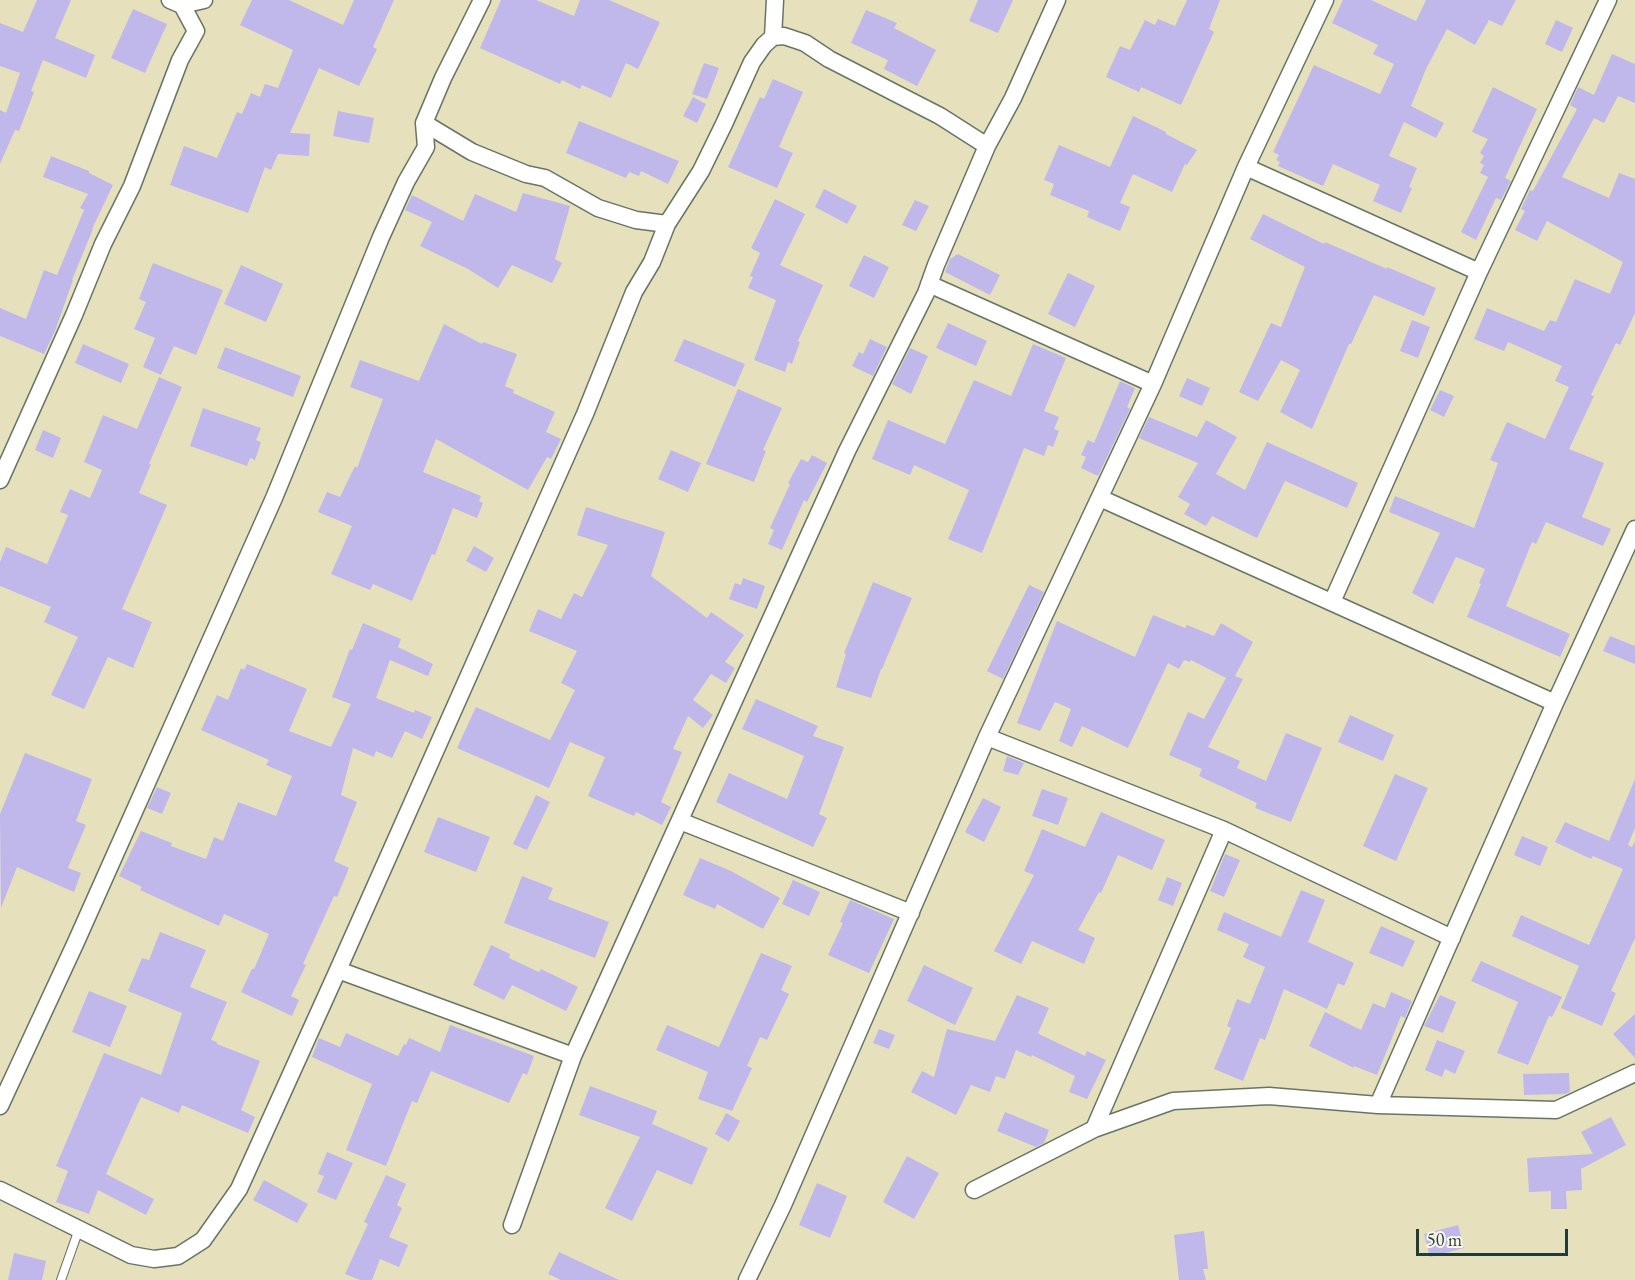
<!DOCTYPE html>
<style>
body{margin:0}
#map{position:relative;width:1635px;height:1280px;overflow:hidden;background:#e7e0bd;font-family:"EB Garamond",serif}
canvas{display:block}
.scale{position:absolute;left:1416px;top:1229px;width:152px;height:27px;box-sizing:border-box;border:3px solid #1f3d34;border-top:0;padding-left:8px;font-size:18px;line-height:21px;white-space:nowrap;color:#1f3d34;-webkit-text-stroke:4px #fbf7ec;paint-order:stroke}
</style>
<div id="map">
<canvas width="1635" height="1280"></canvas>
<div class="scale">50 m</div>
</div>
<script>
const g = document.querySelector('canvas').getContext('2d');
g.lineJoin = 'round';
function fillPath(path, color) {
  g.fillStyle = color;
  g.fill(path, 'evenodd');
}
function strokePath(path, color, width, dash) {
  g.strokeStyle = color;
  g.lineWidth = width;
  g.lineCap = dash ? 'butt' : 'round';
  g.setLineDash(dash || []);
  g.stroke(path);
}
fillPath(new Path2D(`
 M37,0H71L55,38L95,55L86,78L43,60L31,91L34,92L19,131L15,130L0,164V110L6,113L20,73L0,66V23L23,32Z
 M252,0H289L343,25L354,0H394L373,47L377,49L359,86L319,68L290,133L310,134L309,156L278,154L271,170L265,167L248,213L170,185L184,146L217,158L237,112L242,114L251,93L260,97L265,84L278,88L293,50L240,25Z
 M501,0H536L574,16L580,0H609L660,22L638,69L626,63L611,98L582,85L580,89L562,80L560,84L480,48Z
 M978,0H1013L998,33L969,21Z
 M1187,0H1220L1209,29L1214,32L1181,105L1141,87L1139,92L1106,77L1120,46L1130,50L1145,20L1155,25L1158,19L1175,26Z
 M1343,0H1371L1416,21L1426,0H1516L1502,26L1489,20L1475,45L1447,29L1426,69L1411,106L1444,123L1436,138L1404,122L1389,156L1417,168L1409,187L1412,188L1401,213L1373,201L1380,185L1333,164L1323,186L1278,166L1280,162L1276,160L1279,155L1273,152L1314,65L1380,94L1394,64L1373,54L1378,45L1332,23Z
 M133,9L167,24L145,73L111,58Z
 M866,10L897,23L894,28L936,50L917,86L884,69L888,60L851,43Z
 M1556,20L1573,28L1562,52L1545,44Z
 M1612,54L1635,64V103L1618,96L1604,123L1594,118L1562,177L1609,198L1619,173L1635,179V313L1620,345L1616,343L1591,395L1594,396L1569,449L1604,463L1582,517L1611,529L1603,546L1546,522L1536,544L1532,542L1506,606L1570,634L1560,657L1467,617L1481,584L1479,583L1485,569L1456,557L1433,604L1412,593L1440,533L1389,512L1395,496L1474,528L1498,463L1490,460L1507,422L1545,439L1569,387L1555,381L1562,366L1508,342L1504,351L1474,339L1487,308L1544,331L1550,320L1556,322L1575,279L1610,294L1623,262L1547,221L1537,241L1515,230L1525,211L1521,209L1530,190L1533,191L1577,109L1570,105L1578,87L1594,95Z
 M704,63L719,68L707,99L692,94Z
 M773,79L803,92L779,147L793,153L777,188L728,167L760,97L764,99Z
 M1493,87L1537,109L1505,178L1511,181L1501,200L1496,198L1476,240L1461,232L1488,177L1480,173L1484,165L1480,163L1484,156L1480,153L1488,139L1472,132Z
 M693,97L706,104L697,123L683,116Z
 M338,111L374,118L369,143L333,136Z
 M1133,116L1166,132V134L1197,150L1187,165L1185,164L1172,192L1133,174L1120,203L1130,207L1120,231L1087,217L1089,211L1050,195L1054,184L1044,180L1059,145L1110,167Z
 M579,121L679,161L668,184L641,171L639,176L629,172L626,178L566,153Z
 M51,156L89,171V173L113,185L92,229H93L72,280H73L55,331L44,354L0,336V308L26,319L44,270L57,275L84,210L80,208L88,194L43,177Z
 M824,189L857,206L847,224L815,207Z
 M523,193L570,206L555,259L562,263L552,283L512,265L498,288L468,269L420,246L432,222L405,210L412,195L463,221L475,194L516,212Z
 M775,199L805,214L780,265L823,285L798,341L800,342L792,364L788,362L785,372L754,360L776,300L748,288L753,277L750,276L760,253L751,248Z
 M915,200L929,206L916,231L902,225Z
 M1263,214L1324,244L1325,242L1387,269V267L1436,288L1424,316L1374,295L1351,344H1349L1312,429L1280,412L1300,370L1281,360L1258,401L1239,392L1271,323L1281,327L1305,267L1250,239Z
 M958,254L1000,275L990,295L945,272L950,259Z
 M864,255L889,267L874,298L849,286Z
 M153,263L223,290L196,355L174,346L161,375L143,367L155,338L134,329L146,302L139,299Z
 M241,265L283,284L266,322L224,304Z
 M1068,273L1095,286L1075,327L1048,314Z
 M1412,320L1430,327L1418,358L1400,351Z
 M948,323L987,341L976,366L936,348Z
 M444,324L482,344L483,342L517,354L505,386L514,390L513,393L555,412L546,432L561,439L551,459L547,457L528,490L436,439L423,472L481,496L479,501L483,503L477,518L453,508L435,555L432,554L412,601L373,584L370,590L331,574L352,526L318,512L327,492L340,497L355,466L357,468L383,399L350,387L360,360L419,381Z
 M684,339L745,364L735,387L674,361Z
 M870,339L887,347L873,376L852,366L859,352L863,354Z
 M83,344L129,364L121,383L75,363Z
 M1033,344L1066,358L1044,411L1059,417L1054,429L1059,431L1053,447L1048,445L1044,456L1024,448L982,553L948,539L969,490L914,465L910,475L872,459L888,420L945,444L974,380L1011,396Z
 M225,347L301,376L293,397L217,368Z
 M910,348L928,356L911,394L892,384Z
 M159,377L182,387L149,464H151L139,493L167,505L122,609L152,622L133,668L108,657L84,709L51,695L78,637L44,622L51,607L0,586V562L6,547L47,564L68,515L60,512L70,489L90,498L102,470L84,462L103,415L137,429Z
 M1187,378L1210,388L1202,406L1179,396Z
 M1120,381L1135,388L1127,407L1130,409L1098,476L1081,468L1086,457L1081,455L1088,440L1094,443Z
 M738,389L782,408L763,450L766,451L754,482L706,464Z
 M1440,390L1454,396L1444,417L1430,410Z
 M203,408L261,428L256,440L261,442L255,460L250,458L247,466L190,446Z
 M1149,417L1197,437L1206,420L1237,437L1216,474L1245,490L1267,442L1358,483L1347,508L1285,481L1257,538L1212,516L1206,526L1184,514L1190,504L1178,497L1198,463L1139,438Z
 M43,430L61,438L53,458L35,450Z
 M671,450L701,463L688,492L658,479Z
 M812,455L827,463L807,502L804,500L782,550L768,544L774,530L770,528L790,484L788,483L801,459L808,462Z
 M586,507L665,532L651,576L707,618L711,612L744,635L725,662L735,668L726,683L711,674L693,700L713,715L703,728L688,716L673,749L682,752L661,802L671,807L662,825L636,812L634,816L588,796L605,757L570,742L549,788L457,748L476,707L550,740L575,690L561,683L577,651L529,631L538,609L561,619L574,593L582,597L608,545L577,535Z
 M474,546L494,558L486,572L466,561Z
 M743,578L765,586L757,609L729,599L735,583L741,585Z
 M873,582L912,598L882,669H881L871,698L836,687L846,654L844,653Z
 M1029,585L1044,592L1003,679L987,671Z
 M1153,615L1185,628L1187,625L1214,636L1221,623L1253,642L1235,676L1243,679L1208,747L1240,761L1237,768L1266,781L1286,733L1322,748L1291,822L1255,808L1257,803L1199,776L1202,769L1169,755L1188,712L1204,719L1226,678L1191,660L1190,662L1184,660L1179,669L1168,663L1128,748L1082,726L1072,747L1059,741L1071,709L1055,702L1040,731L1017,723L1057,621L1135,657Z
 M363,623L401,639L398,647L433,664L428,676L390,660L376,698L414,713L415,710L432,717L422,739L405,731L392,758L376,751L374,757L353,748L341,795L357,802L334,861L349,868L337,897L334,896L303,964L306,965L291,996L299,1000L292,1016L241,992L252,969H254L269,934L224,914L219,926L140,890L142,887L119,876L141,831L172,843L171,846L206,859L214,837L223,841L238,802L276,816L292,776L266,765L269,760L201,730L217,695L228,700L241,668L244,670L247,664L307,689L289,731L331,747L351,704L332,697L350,649L352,650Z
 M1610,636L1635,646V664L1603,651Z
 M756,699L818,726L813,736L844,747L819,814L827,818L813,847L716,802L729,773L787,799L804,756L742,729Z
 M1350,715L1394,735L1383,761L1338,742Z
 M25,753L92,779L76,821L86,825L68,868L81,873L74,892L17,867L1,908L0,814Z
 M1007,756L1024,763L1018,775L1003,771Z
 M1395,774L1428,788L1396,861L1363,846Z
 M1635,779V828L1628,845L1632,847L1635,841V938L1611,991L1616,993L1602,1026L1561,1008L1579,966L1512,936L1521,915L1589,945L1623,869L1593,856L1591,859L1555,842L1565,822L1609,841Z
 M157,787L171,793L162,814L147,808Z
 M1042,789L1068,798L1058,825L1032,816Z
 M536,795L550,802L527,850L513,844Z
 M983,798L1001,807L984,842L965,832Z
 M1101,812L1165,840L1152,870L1118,855L1101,893L1099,892L1078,930L1095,938L1084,964L1032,941L1021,964L994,951L1034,875L1024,871L1042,829L1085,847Z
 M438,817L490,837L476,872L424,852Z
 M1522,836L1548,847L1540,866L1514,855Z
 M1225,854L1240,860L1224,897L1210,891Z
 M700,858L731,871L780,898L763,929L717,904L715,909L683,895Z
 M522,876L553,888L548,899L609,922L595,958L504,923Z
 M1167,877L1182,883L1173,906L1158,900Z
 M793,880L820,892L809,916L782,904Z
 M1301,890L1325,900L1308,942L1354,963L1344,986L1338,983L1327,1009L1284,989L1265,1040L1260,1038L1243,1081L1214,1069L1231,1028L1227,1026L1237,999L1250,1004L1265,967L1243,957L1249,944L1217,930L1224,912L1281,937Z
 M850,900L894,919L869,973L828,955L843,923L840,922Z
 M1381,926L1415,941L1403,967L1369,953Z
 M160,932L206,950L190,987L227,1002L211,1040L217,1042V1044L260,1061L241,1110L255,1117L248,1133L182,1105L179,1113L141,1097L106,1174L154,1199L146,1215L98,1190L89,1214L56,1202L68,1171L56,1166L104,1053L161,1075L182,1013L128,991L142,958L149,960Z
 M491,945L510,954L509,958L539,972L541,969L578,987L566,1011L512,985L504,1000L473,985Z
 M761,953L792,966L781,990L789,994L767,1040L760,1037L747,1066L752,1068L732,1111L698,1099L708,1072L656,1050L667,1025L719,1047Z
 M1481,961L1562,997L1552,1017L1549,1016L1528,1065L1497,1053L1518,1002L1471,981Z
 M924,965L973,988L955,1025L907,1001Z
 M89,991L127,1006L110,1047L72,1032Z
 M1391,992L1412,1001L1405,1018L1401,1016L1377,1075L1354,1066V1068L1309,1046L1325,1012L1361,1030L1373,1003L1385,1008Z
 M1017,995L1049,1008L1038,1033L1041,1035L1085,1056L1087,1051L1106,1060L1087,1099L1069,1092L1075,1076L1032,1055L1031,1057L1016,1050L1005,1079L996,1076L990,1092L971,1085L956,1115L911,1092L922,1071L934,1077L947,1029L995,1041Z
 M1440,995L1456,1002L1443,1033L1424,1026Z
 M1635,1014V1058L1613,1034Z
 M450,1025L534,1056L527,1075L523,1073L509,1103L431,1071L417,1103L412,1101L386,1166L346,1150L372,1084L312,1057L319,1038L340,1047L346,1033L398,1056L404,1044L406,1045L409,1038L440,1052Z
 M879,1029L895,1035L889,1049L873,1043Z
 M1437,1040L1465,1051L1455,1074L1445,1069L1442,1077L1425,1070Z
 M1569,1073L1570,1092L1565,1094L1524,1095L1523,1074Z
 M590,1086L657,1111L652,1124L708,1148L692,1185L657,1170L632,1221L605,1208L640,1137L579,1115Z
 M1005,1112L1049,1130L1044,1143L1036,1147L997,1131Z
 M726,1113L740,1121L729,1142L715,1134Z
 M1611,1117L1626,1145L1581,1169L1582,1190L1566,1191L1567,1209H1551V1191L1529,1192L1527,1158L1593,1154L1581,1132Z
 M327,1152L353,1163L336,1200L317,1192L324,1176L318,1174Z
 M907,1156L939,1173L914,1219L883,1202Z
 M386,1175L406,1184L397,1205L402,1208L389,1237L408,1245L399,1267L380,1259L372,1280H360L345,1274L368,1224L364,1222Z
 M264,1180L308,1204L297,1223L253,1200Z
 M817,1183L847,1196L830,1238L799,1225Z
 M1458,1225L1464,1248L1430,1257L1424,1234Z
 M1204,1231L1208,1269H1203L1206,1280H1179L1174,1235Z
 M559,1252L619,1280H561L548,1274Z
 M14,1253L46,1261L42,1280H8Z`), '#c0b8eb');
const service = new Path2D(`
 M61,1280L79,1229`);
const minor = new Path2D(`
 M170,0L182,5L204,0
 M773,37L775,0
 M424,123L443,78L482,0
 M1246,167L1479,272
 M929,284L1153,384
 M0,480L74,315L103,244L132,186L180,60L196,31L182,5
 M1100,498L1555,703
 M1332,602L1479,272L1608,0
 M987,737L1224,830L1452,938
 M680,821L911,913
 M338,970L573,1056
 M1378,1105L1555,703L1635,529
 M0,1106L76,942L274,498L381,237L406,182L426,147L424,123L472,152L526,174L545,178L598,208L636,220L667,224
 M1094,1129L1224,830
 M0,1190L131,1255L154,1259L178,1256L203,1240L239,1189L338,970L585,414L634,292L652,262L667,224L701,171L724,124L752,62L764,45L773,37L784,36L805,43L829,59L940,116L987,146
 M974,1190L1094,1129L1173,1101L1269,1096L1378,1105L1556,1110L1635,1073
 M512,1225L573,1056L847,451L926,293L936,265L987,146L1013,98L1057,0
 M747,1280L783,1205L987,737L1153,384L1246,167L1325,0`);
strokePath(service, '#657664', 10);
strokePath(minor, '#657664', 19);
strokePath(service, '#fff', 8);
strokePath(minor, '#fff', 16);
</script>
